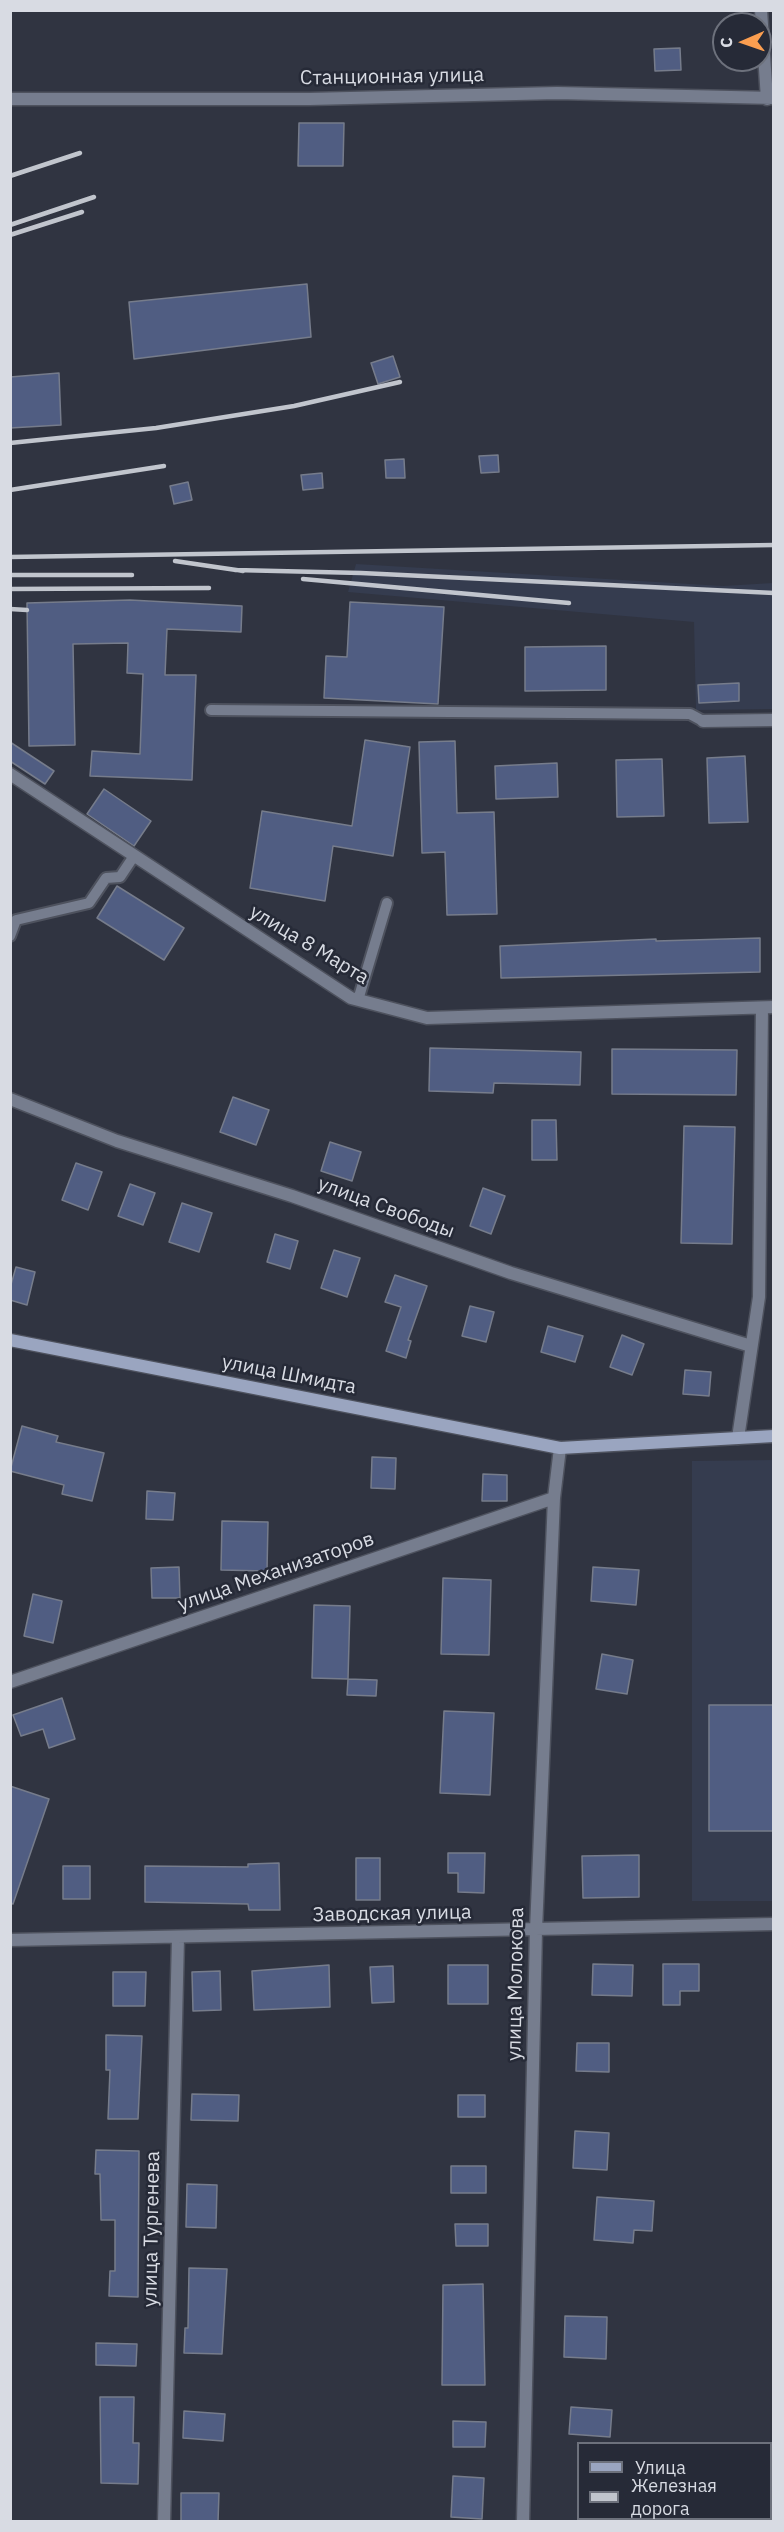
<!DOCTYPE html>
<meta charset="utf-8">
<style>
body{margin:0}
#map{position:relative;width:784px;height:2532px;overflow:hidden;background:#303441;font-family:"IBM Plex Sans",sans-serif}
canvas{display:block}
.frame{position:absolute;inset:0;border:12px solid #d8dbe3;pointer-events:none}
.legend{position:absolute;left:577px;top:2442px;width:195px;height:78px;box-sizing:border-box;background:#262a37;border:2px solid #6d717c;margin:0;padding:8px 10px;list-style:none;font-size:18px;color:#d8dbe3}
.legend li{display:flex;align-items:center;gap:12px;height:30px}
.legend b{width:30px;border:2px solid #6d717c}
.north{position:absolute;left:712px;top:12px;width:60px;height:60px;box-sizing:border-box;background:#262a37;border:2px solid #6d717c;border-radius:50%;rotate:268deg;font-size:16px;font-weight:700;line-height:24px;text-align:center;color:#d8dbe3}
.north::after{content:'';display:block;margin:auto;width:21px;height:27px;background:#fb9e50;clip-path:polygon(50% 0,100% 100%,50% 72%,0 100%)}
</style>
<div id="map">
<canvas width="784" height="2532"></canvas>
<div class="frame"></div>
<ul class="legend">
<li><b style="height:8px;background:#9aa5c0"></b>Улица</li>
<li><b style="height:8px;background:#c1c5cd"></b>Железная дорога</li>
</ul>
<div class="north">С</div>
</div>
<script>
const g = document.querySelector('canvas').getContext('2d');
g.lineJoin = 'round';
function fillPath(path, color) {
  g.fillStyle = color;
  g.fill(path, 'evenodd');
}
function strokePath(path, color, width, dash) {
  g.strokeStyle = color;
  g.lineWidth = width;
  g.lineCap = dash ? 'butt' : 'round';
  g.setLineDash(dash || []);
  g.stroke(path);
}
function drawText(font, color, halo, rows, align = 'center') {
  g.font = font + ' "IBM Plex Sans",sans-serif';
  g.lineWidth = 5;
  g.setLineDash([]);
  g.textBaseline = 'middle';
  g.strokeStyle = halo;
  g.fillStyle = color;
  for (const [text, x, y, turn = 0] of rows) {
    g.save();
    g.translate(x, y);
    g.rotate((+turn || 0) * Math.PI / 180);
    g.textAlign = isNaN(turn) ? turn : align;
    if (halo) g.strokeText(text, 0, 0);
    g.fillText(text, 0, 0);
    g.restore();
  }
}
fillPath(new Path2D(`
 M356,564L723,586L773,583V709L696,710L694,622L348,592Z
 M773,1460V1901H692V1461Z`), '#353c4f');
const building = new Path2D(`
 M680,48L681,70L655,71L654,49Z
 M299,123H344L343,166H298Z
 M307,284L311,337L134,359L129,302Z
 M393,356L400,377L378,384L371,363Z
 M59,373L61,425L10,428V377Z
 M498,455L499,472L481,473L479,456Z
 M404,459L405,478H386L385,460Z
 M322,473L323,488L303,490L301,475Z
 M188,482L192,500L174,504L170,486Z
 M130,600L242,606L241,632L167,629L165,675H196L192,780L90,776L92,751L140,754L143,674L127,673L128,643L73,644L75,745L29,746L27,603Z
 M350,602L444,607L438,704L324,698L326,656L347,657Z
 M606,646V690L525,691V647Z
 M739,683V701L699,703L698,685Z
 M365,740L410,747L393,856L333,846L325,901L250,888L262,811L352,826Z
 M455,741L457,813L494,812L497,914L447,915L445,852L422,853L419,742Z
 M10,742L54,771L45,784L10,761Z
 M745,756L748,822L709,823L707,758Z
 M662,759L664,816L617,817L616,760Z
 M557,763L558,797L496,799L495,766Z
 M104,789L151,821L134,846L87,814Z
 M117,886L184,928L164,960L97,918Z
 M760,938V972L501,978L500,946L656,939V941Z
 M430,1048L581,1052L580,1085L494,1083L493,1093L429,1091Z
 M612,1049L737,1050L736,1095L612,1094Z
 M233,1097L269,1110L256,1145L220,1132Z
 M532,1120H556L557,1160H532Z
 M684,1126L735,1127L732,1244L681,1243Z
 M330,1142L361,1152L352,1181L321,1171Z
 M76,1163L102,1172L88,1210L62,1200Z
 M130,1184L155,1193L143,1225L118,1216Z
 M483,1188L505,1196L491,1234L470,1226Z
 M182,1203L212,1213L199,1252L169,1242Z
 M275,1234L298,1241L290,1269L267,1262Z
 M334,1250L360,1258L347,1297L321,1288Z
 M16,1267L35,1272L27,1305L10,1300V1288Z
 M395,1275L427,1286L408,1340L411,1341L406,1358L386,1351L401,1307L385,1302Z
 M470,1306L494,1312L486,1342L462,1336Z
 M548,1326L583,1336L575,1362L541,1352Z
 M622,1335L644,1344L632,1375L610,1367Z
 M685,1370L711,1372L709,1396L683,1394Z
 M22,1426L58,1436L56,1442L104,1453L92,1501L62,1494L64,1485L10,1471Z
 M372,1457L396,1458L395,1489L371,1488Z
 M483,1474L507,1475V1501H482Z
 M147,1491L175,1493L173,1520L146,1519Z
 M222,1521L268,1522L267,1571L221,1570Z
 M179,1567L180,1598H152L151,1568Z
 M593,1567L639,1570L636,1605L591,1601Z
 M443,1578L491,1580L489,1655L441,1654Z
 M33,1594L62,1601L53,1643L24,1636Z
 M314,1605L350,1606L348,1679L312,1678Z
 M602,1654L633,1660L627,1694L596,1689Z
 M348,1679L377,1680L376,1696L347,1695Z
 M62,1698L75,1739L49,1748L43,1729L21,1736L13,1715Z
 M709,1705H774V1831H709Z
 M444,1711L494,1713L490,1795L440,1793Z
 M10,1786L49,1799L13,1904L10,1903Z
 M448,1853H485L484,1893L458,1892V1873H448Z
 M639,1855V1897L583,1898L582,1856Z
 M356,1858H380V1900H356Z
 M279,1863L280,1910H249L248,1904L145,1902V1866L248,1867V1864Z
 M63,1866H90V1899H63Z
 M593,1964L633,1965L632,1996L592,1995Z
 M663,1964H699V1991H680V2005H663Z
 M329,1965L330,2007L254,2010L252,1971Z
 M448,1965H488V2004H448Z
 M393,1966L394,2002L372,2003L370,1967Z
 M220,1971L221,2010L193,2011L192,1972Z
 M113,1972H146L145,2006H113Z
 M106,2035L142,2036L138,2119H108L110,2070H106Z
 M577,2043H609V2072L576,2071Z
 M192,2094L239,2095L238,2121L191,2120Z
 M458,2095H485V2117H458Z
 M575,2131L609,2133L607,2170L573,2168Z
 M96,2150L139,2151L138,2297L109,2296L110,2271H115V2220H101L100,2174H95Z
 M451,2166H486V2193H451Z
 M187,2184L217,2185L216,2228L186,2227Z
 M597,2197L654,2201L652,2231L634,2230L633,2243L594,2240Z
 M455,2224H488V2246H456Z
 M189,2268L227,2269L222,2354L184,2353L185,2328H188Z
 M483,2284L485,2385H442L443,2285Z
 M565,2316L607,2317L606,2359L564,2357Z
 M96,2343L137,2344L136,2366L96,2365Z
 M100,2397H134L133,2443H139L138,2484L101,2483Z
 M571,2407L612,2410L610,2437L569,2434Z
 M184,2411L225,2414L223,2441L183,2438Z
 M453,2421L486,2422L485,2447H453Z
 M453,2476L484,2478L482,2519L451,2517Z
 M181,2493H219L218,2522H181Z`);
fillPath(building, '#505d82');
strokePath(building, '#767c8b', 1.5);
const lane = new Path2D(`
 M211,710L690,714L703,721
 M10,936L16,920L89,903L106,878L120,877L134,856
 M358,1000L387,903`);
const street = new Path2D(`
 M761,10L767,99
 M10,99H309L557,93L774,98
 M703,721L774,720
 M10,774L351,998L427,1018L774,1007
 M10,1099L117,1141L292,1196L511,1273L751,1346
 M738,1438L759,1297L762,1008
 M10,1682L554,1498
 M10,1940L774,1924
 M164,2522L178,1938
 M523,2522L536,1930L554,1498L560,1448`);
const secondary = new Path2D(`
 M10,1340L560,1448L774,1436`);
strokePath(lane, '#4e525e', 14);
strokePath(street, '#4e525e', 15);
strokePath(secondary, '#4e525e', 15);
strokePath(lane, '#767d8e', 10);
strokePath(street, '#767d8e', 12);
strokePath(secondary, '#9aa5c0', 12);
strokePath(new Path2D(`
 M10,176L80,153
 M10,225L94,197
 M10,235L82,212
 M10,443L156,428L294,406L400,382
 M10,490L164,466
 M10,557L774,545
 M175,561L243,571
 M235,570L361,573L774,593
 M10,575H132
 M303,579L569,603
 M10,589L209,588
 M10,609L27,610`), '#c1c5cd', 4.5);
drawText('20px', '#d8dbe3', '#262a37', [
 ["Станционная улица",392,77,-1],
 ["улица 8 Марта",309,945,31],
 ["улица Свободы",386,1208,20],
 ["улица Шмидта",289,1375,11],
 ["улица Механизаторов",276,1572,-19],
 ["Заводская улица",392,1914,-1],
 ["улица Молокова",516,1984,-89],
 ["улица Тургенева",152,2229,-89]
]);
</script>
